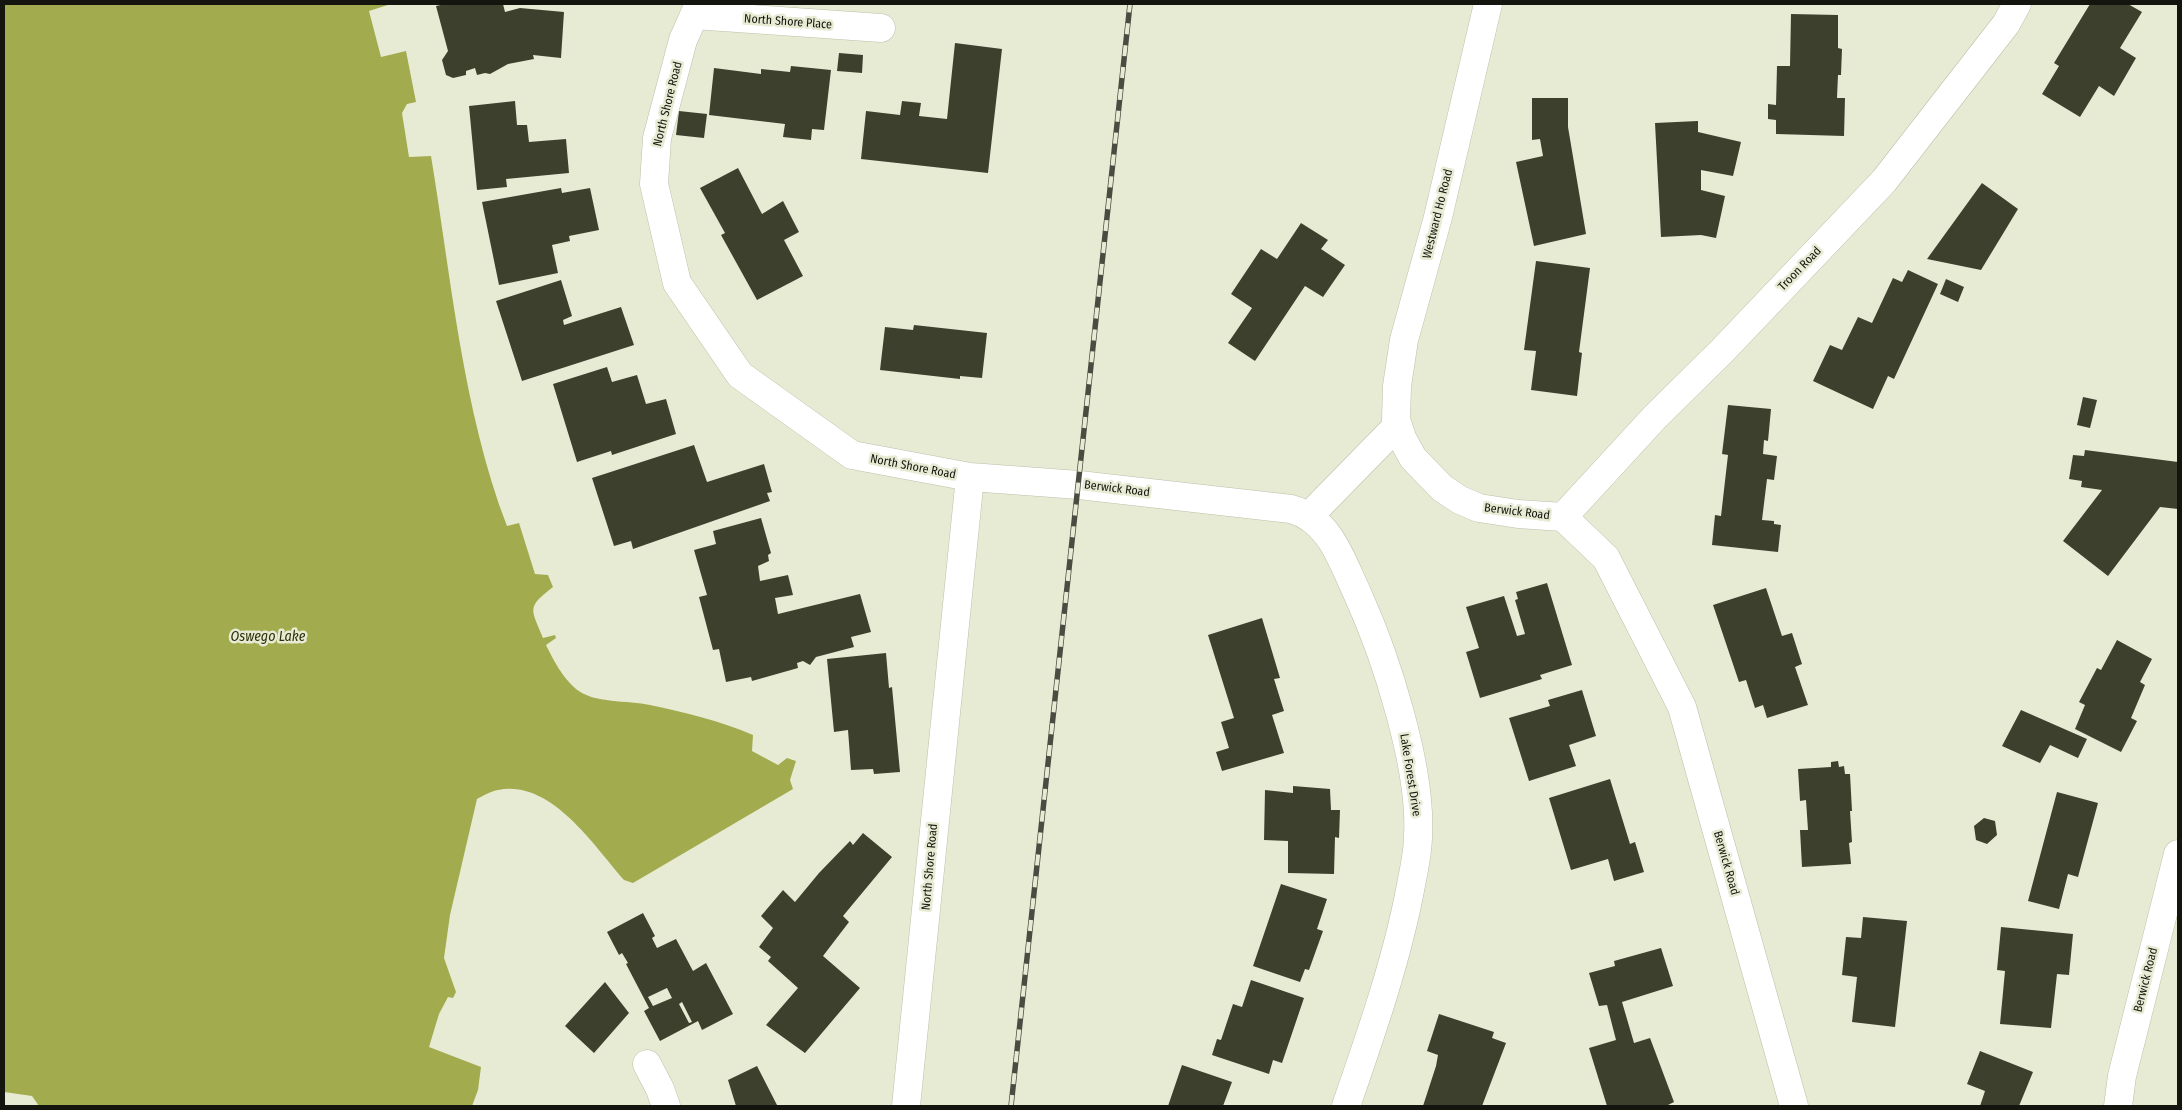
<!DOCTYPE html>
<style>
body{margin:0}
#map{position:relative;width:2182px;height:1110px;overflow:hidden;background:#e8ebd4;font-family:"Fira Sans Condensed",sans-serif}
canvas{display:block}
.frame{position:absolute;inset:0;border:5px solid #14150e;pointer-events:none}
</style>
<div id="map">
<canvas width="2182" height="1110"></canvas>
<div class="frame"></div>
</div>
<script>
const g = document.querySelector('canvas').getContext('2d');
g.lineJoin = 'round';
function fillPath(path, color) {
  g.fillStyle = color;
  g.fill(path, 'evenodd');
}
function strokePath(path, color, width, dash) {
  g.strokeStyle = color;
  g.lineWidth = width;
  g.lineCap = dash ? 'butt' : 'round';
  g.setLineDash(dash || []);
  g.stroke(path);
}
function drawText(font, color, halo, rows, align = 'center') {
  g.font = font + ' "Fira Sans Condensed",sans-serif';
  g.lineWidth = 5;
  g.setLineDash([]);
  g.textBaseline = 'middle';
  g.strokeStyle = halo;
  g.fillStyle = color;
  for (const [text, x, y, turn = 0] of rows) {
    g.save();
    g.translate(x, y);
    g.rotate((+turn || 0) * Math.PI / 180);
    g.textAlign = isNaN(turn) ? turn : align;
    if (halo) g.strokeText(text, 0, 0);
    g.fillText(text, 0, 0);
    g.restore();
  }
}
fillPath(new Path2D(`
 M4,4H391L369,11L381,57L406,51L416,102L407,104L402,113L409,157L431,156C451,277 463,412 507,526L519,523L535,574L548,575L553,587C526,608 531,608 543,638L555,635L556,638L546,645C554,661 562,677 576,689C594,704 628,700 650,705C684,712 721,721 753,735L752,751L778,765L787,758L796,761L790,780L793,789L633,883L624,880C594,846 551,779 498,790C491,791 483,796 477,799L450,915L444,958L456,992L453,998L448,997L439,1014L429,1047L481,1067L478,1090L472,1106H39L32,1096L4,1092Z`), '#a3ab4f');
fillPath(new Path2D(`
 M445,4H503L505,12L520,8L564,12L561,58L533,55L534,59L508,64L490,74L485,73L477,75L475,68L466,71V75L453,78L446,75L442,60L448,51L436,6Z
 M2090,4H2128L2142,12L2120,48L2136,58L2114,96L2099,86L2080,117L2042,94L2059,66L2054,63Z
 M1791,14L1838,15V48L1842,49L1841,75H1838L1837,98H1845L1844,136L1776,134V120L1768,119V104L1776,105L1777,66H1790Z
 M955,43L1002,49L988,173L861,159L866,111L900,115L902,101L921,103L919,116L947,119Z
 M839,53L863,55L862,73L837,71Z
 M791,66L831,70L824,130L812,129L811,140L783,137L785,124L709,115L714,68L761,74V69L790,72Z
 M1532,98H1568V127L1586,234L1534,246L1516,162L1543,156L1540,139L1532,140Z
 M515,101L517,125H527L529,142L566,139L569,173L506,179L507,187L477,190L469,106Z
 M679,111L707,114L704,138L676,135Z
 M1698,121V132L1741,142L1733,176L1701,170V190L1725,196L1716,238L1701,235L1661,237L1655,123Z
 M738,168L762,214L783,201L799,232L784,240L803,276L757,300L721,235L725,233L700,188Z
 M1982,183L2018,209L1981,270L1927,259Z
 M561,188L562,193L590,188L599,230L569,236L570,241L552,245L558,273L499,285L482,202Z
 M1301,223L1328,240L1321,249L1345,265L1323,297L1305,286L1255,361L1228,343L1252,308L1231,294L1261,249L1277,259Z
 M1536,261L1590,268L1579,352L1582,353L1577,396L1531,390L1536,351L1524,350Z
 M1908,270L1938,284L1894,379L1888,376L1873,409L1813,381L1830,345L1842,350L1858,317L1872,323L1893,278L1902,282Z
 M1946,279L1964,287L1958,302L1940,294Z
 M561,280L572,316L563,320L564,325L621,307L634,345L522,381L496,301Z
 M914,325L987,333L982,378L960,376V379L880,370L885,327L913,330Z
 M607,367L612,382L637,375L646,404L666,399L676,434L612,455L611,451L577,462L553,384Z
 M2083,397L2097,400L2090,428L2077,425Z
 M1728,405L1771,409L1768,441L1764,440L1763,454L1777,456L1774,480L1767,479L1762,520L1774,521V524L1781,525L1778,552L1712,545L1715,515L1721,516L1728,455L1722,454Z
 M694,445L707,482L764,464L772,492L767,493L770,501L633,549L631,541L614,546L592,478Z
 M2085,450L2178,462V509L2160,507L2108,576L2063,541L2102,490L2081,487L2082,481L2069,479L2073,455L2084,456Z
 M761,518L771,553L768,555L769,561L758,566L760,581L788,575L793,595L775,598L778,614L860,594L871,632L851,637L854,647L816,657L810,665L803,661L797,663L798,668L752,681L751,677L726,682L719,649L713,650L699,597L707,595L694,550L716,544L713,531Z
 M1547,583L1572,665L1540,675L1542,679L1480,698L1466,652L1479,648L1466,607L1504,596L1517,636L1525,634L1515,600L1518,599L1516,592Z
 M1766,588L1782,636L1792,633L1802,664L1795,667L1808,705L1767,718L1763,705L1755,708L1746,680L1739,682L1713,605Z
 M1262,618L1280,678L1274,679L1284,711L1272,715L1284,753L1222,771L1216,752L1229,748L1221,722L1234,718L1208,635Z
 M2117,640L2152,659L2140,682L2145,685L2131,718L2137,721L2121,752L2075,729L2085,705L2079,702L2097,668L2101,670Z
 M886,653L889,688L892,687L900,772L874,774L873,769L851,770L848,730L834,732L827,659Z
 M1582,690L1596,736L1569,745L1576,766L1529,781L1509,718L1550,706L1548,700Z
 M2021,710L2087,739L2078,758L2050,745L2040,763L2002,746Z
 M1838,761L1839,767L1844,766L1845,774H1850L1852,811H1850L1852,842L1849,843L1851,864L1802,867L1800,830H1808L1806,800L1800,801L1798,769L1831,767V762Z
 M1610,779L1630,844L1635,842L1644,872L1614,881L1608,859L1571,870L1549,798Z
 M1293,786L1330,789L1331,810H1340L1339,838L1335,837L1334,874L1288,873V841L1264,840L1265,790L1293,793Z
 M2057,792L2098,803L2078,877L2068,874L2059,909L2028,901Z
 M1984,818L1995,821L1997,835L1987,844L1976,840L1974,826Z
 M863,833L892,857L843,916L849,922L823,956L860,988L805,1053L766,1025L798,988L768,961L771,957L759,947L773,928L761,916L783,890L795,902L819,873L850,841L853,845Z
 M1281,884L1327,899L1317,929L1323,931L1309,970L1305,969L1300,982L1253,966Z
 M643,913L655,936L652,938L657,948L676,939L693,971L706,963L733,1014L702,1030L698,1021L660,1041L644,1011L649,1008L626,964L628,963L622,953L619,955L607,932ZM667,988L672,998L653,1006L648,997ZM682,1002L692,1022L689,1023L679,1004Z
 M1863,917L1907,921L1895,1027L1852,1022L1857,977L1842,975L1846,937L1861,938Z
 M2001,927L2073,934L2069,975L2057,974L2051,1028L2000,1024L2005,971L1997,970Z
 M1661,948L1673,986L1622,1002L1634,1043L1650,1038L1674,1102L1666,1106H1607L1589,1048L1616,1040L1607,1005L1599,1006L1589,973L1615,966L1614,961Z
 M1251,980L1304,998L1282,1063L1273,1060L1269,1074L1212,1055L1217,1039L1221,1040L1233,1004L1242,1007Z
 M605,982L629,1013L594,1053L565,1026Z
 M1439,1014L1494,1032L1492,1038L1506,1043L1482,1106H1423L1436,1066L1438,1055L1427,1051Z
 M1980,1051L2033,1072L2019,1106H1980L1985,1091L1967,1084Z
 M1182,1065L1232,1082L1223,1106H1168Z
 M757,1066L777,1105V1106H736L728,1080Z`), '#3e402e');
const street = new Path2D(`
 M699,4L683,40L657,138L654,184L677,283L740,375L852,455L970,477L1079,485L1291,509C1331,520 1342,562 1358,595C1386,657 1422,768 1418,836C1418,852 1414,869 1411,885C1397,960 1371,1034 1346,1106
 M1488,4L1438,217L1404,340L1397,386L1396,420L1403,440L1413,458L1442,488L1460,500L1479,508L1518,514L1563,517L1606,558L1682,707L1794,1106
 M694,15L881,28
 M1309,516L1398,425
 M1563,517L1655,417L1723,350L1884,181L2006,24L2017,4
 M647,1064L660,1089L666,1106
 M906,1106L970,477
 M2118,1106L2122,1076L2178,854`);
strokePath(street, '#bcbfa9', 29);
strokePath(street, '#fff', 28);
const rail = new Path2D(`
 M1011,1106L1130,4`);
strokePath(rail, '#4b4c41', 5.5);
strokePath(rail, '#e8ebd4', 4, [11]);
drawText('12px', '#14150e', '#e8ebd4', [
 ["North Shore Place",788,22,4],
 ["North Shore Road",668,104,-76],
 ["Westward Ho Road",1438,214,-76],
 ["Troon Road",1800,269,-46],
 ["North Shore Road",913,467,11],
 ["Berwick Road",1117,489,7],
 ["Berwick Road",1517,512,7],
 ["Lake Forest Drive",1410,775,81],
 ["Berwick Road",1726,863,74],
 ["North Shore Road",930,867,-85],
 ["Berwick Road",2146,980,-76]
]);
drawText('italic 14px', '#2d3007', '#e8ebd4', [
 ["Oswego Lake",268,637]
]);
</script>
